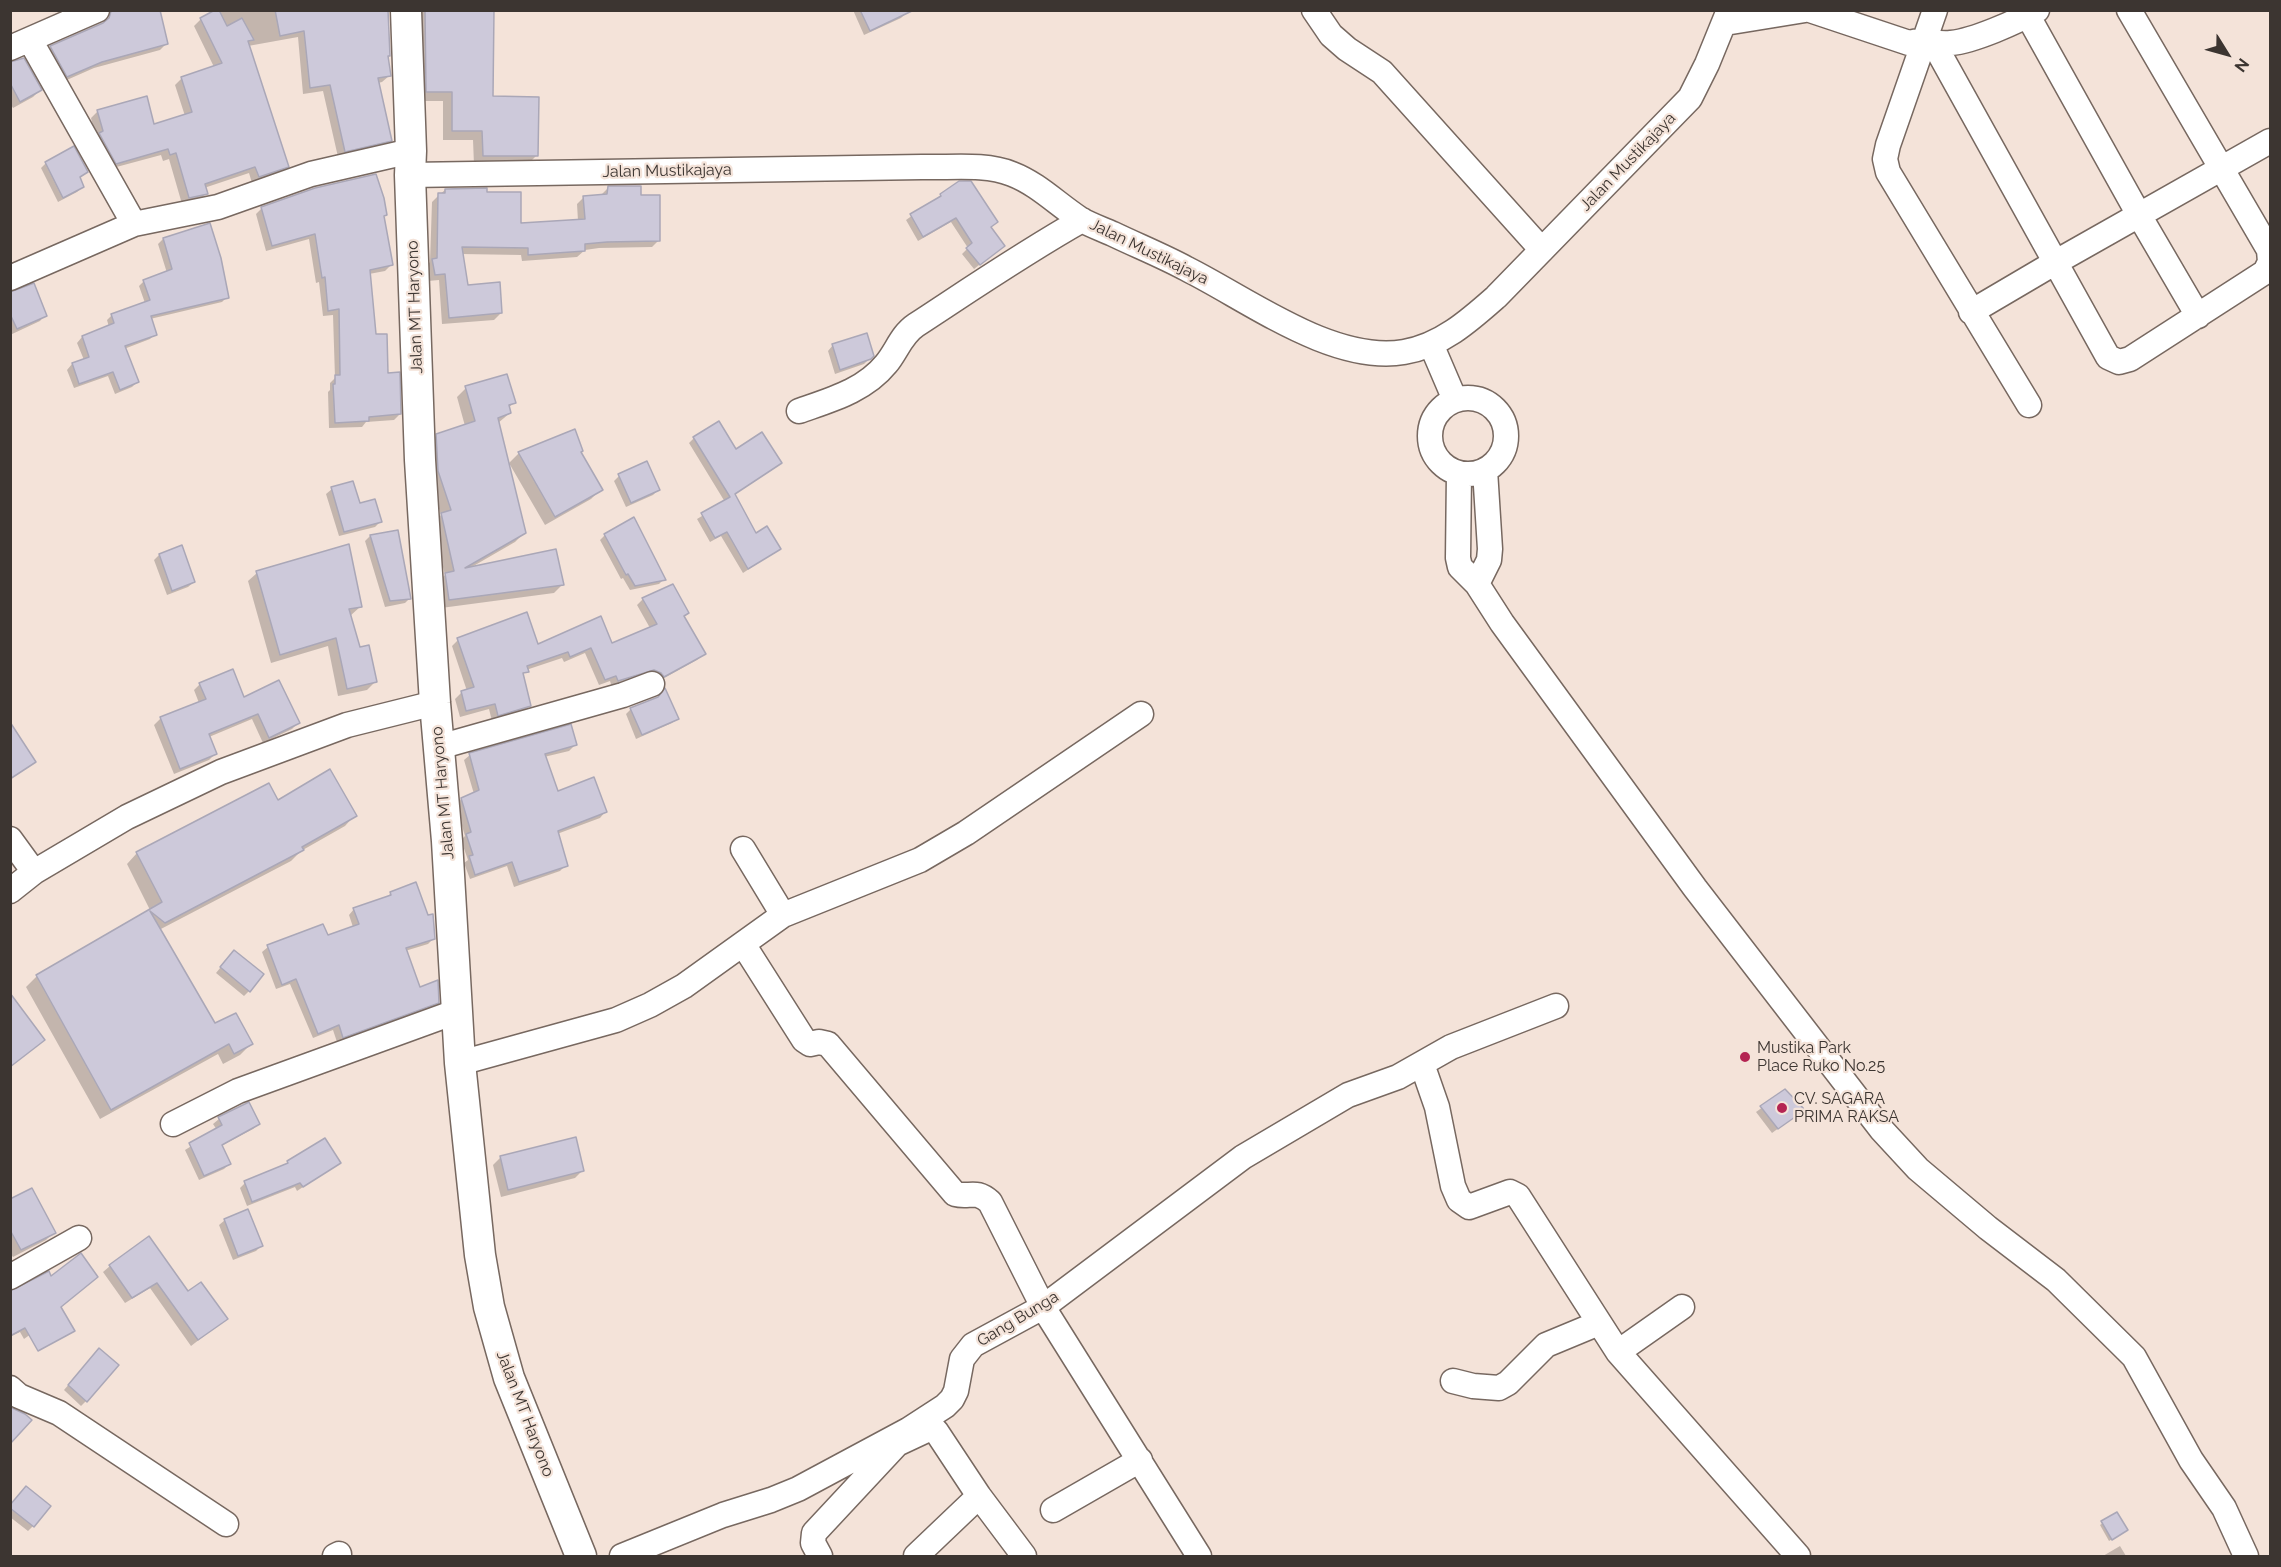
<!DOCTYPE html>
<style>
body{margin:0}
#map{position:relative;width:2281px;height:1567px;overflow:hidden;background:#f4e3d9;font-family:Raleway,sans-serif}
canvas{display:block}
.frame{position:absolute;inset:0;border:12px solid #3c3531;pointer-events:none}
.north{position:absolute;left:2197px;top:24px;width:60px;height:60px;-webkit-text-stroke:4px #f4e3d9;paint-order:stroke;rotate:127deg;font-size:16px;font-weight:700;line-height:24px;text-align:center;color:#3c3531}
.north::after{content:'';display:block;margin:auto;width:21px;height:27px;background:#3c3531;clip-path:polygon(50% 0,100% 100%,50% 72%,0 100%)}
</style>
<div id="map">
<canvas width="2281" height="1567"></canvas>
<div class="frame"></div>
<div class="north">N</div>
</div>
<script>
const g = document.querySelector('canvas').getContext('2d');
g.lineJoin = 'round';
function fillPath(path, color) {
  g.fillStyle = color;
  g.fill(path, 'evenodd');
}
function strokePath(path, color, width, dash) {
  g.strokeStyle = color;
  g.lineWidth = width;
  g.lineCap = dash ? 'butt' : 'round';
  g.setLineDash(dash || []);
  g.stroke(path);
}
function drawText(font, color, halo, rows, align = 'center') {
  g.font = font + ' Raleway,sans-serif';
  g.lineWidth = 4.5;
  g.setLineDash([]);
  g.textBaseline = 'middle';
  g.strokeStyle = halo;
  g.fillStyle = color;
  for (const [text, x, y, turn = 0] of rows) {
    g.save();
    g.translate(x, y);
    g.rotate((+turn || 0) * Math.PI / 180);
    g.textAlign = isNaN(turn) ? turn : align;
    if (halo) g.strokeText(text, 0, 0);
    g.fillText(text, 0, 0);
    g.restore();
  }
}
fillPath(new Path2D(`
 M218,10H380L389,76L382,82L378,83L391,140L384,147L338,157L323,91L303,94L298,37L248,46L287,166L281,173L252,183L249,173L204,188L206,194L199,200L182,204L169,159L163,161L161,155L109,169L96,138L91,118L98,111L153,126L185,116L175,85L182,78L214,67L194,26L201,19Z
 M416,10H493L491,98L537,155L527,165H474L473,140H443V101H417Z
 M853,10H905L906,13L901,18L864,35Z
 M112,13L167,43L160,50L94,68L60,83L44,54L51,47L103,25Z
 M10,63L40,90L33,97L13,108L10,103Z
 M46,163L87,172L79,179L82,187L77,192L58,202L41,168Z
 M608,188L639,196L659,240L652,247L599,248L585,250L577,257L522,261L521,255L461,254L467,286L501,313L494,320L442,324L439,280L428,281L426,267L430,262L432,202L439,195L445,190L485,194L519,225L578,221L577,204L584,197L601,195Z
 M941,195L990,228L998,250L974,269L962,254L968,248L951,222L918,241L906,220Z
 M262,208L386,215L383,217L391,265L385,271L369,274L375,336L400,414L394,420L366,422L362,427L329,428L328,392L330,390V383L335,378L333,315L323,316L319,282L316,283L309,239L266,251L256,214Z
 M163,239L227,297L222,302L150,319L155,334L150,339L124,349L137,382L132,387L115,394L108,376L74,388L67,370L72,364L84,360L77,343L82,337L109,327L107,320L112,315L145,303L139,286L144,281L167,273L158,244Z
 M10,292L45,315L40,321L10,335Z
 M833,345L873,355L864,364L835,374L828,351Z
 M466,388L514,403L508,408L510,413L498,423L524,533L515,542L470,568L562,585L554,593L441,608L437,583L445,575L432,523L441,515L430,480L428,444L437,435L465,426L457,397Z
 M574,431L580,453L601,489L591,499L545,525L509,463L519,453Z
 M694,438L781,463L734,495L755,535L779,549L743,573L721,536L710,542L697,519L725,502L689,443Z
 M619,476L658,490L653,495L626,507L614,481Z
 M332,489L359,505L380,522L375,527L339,536L326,494Z
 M397,531L410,598L405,603L385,607L365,541L370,536Z
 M605,535L664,579L659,584L630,590L623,578L621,579L600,540Z
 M181,547L194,582L188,587L167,595L154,560L159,555Z
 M257,573L360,607L350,616L359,648L375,682L367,690L338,696L328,646L271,663L248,581Z
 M643,599L683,617L704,654L697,660L657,682L612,687L610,681L599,685L585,653L564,662L562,658L526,670L522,676L529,706L523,712L492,721L489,709L460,717L455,699L461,693L467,691L452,646L458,640L537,646L611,644L650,628L637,605Z
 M200,684L243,699L298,723L292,729L263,743L252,719L209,737L215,754L209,760L174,774L154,725L161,718L199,703L194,690Z
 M631,709L677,718L672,723L636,739L626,714Z
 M575,745L569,751L544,757L557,793L605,812L600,818L557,834L566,865L560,871L514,887L507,866L470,879L464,863L468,860L461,840L465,836L456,805L461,799L474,794L464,760L470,755Z
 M277,802L355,815L345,826L301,851L291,861L159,930L214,1025L251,1044L240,1055L223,1064L218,1054L100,1119L26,987L37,976L150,910L127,864L137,853Z
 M391,893L427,917L434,938L428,944L405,951L419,989L438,1002L432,1008L337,1042L333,1030L313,1038L290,984L276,989L262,952L268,947L327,937L353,927L349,915L354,909L386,898Z
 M229,957L249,991L244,996L216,973Z
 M1785,1091L1798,1114L1772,1133L1756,1112Z
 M248,1104L259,1124L253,1129L221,1146L229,1164L224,1169L199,1180L185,1150L217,1130L213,1124L219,1119Z
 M501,1157L583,1170L575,1178L501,1197L493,1165Z
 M288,1162L339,1163L297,1191L295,1187L247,1206L240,1188L245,1183L283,1167Z
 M10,1201L54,1232L46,1240L13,1257L10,1253Z
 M225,1220L261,1246L256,1251L233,1260L219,1225Z
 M110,1266L188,1293L226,1319L191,1346L150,1288L125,1303L103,1272Z
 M10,1292L60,1307L57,1315L24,1339L20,1332L10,1337Z
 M94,1355L86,1401L81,1406L64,1390Z
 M10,1506L33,1526L28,1531L10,1517Z
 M2116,1514L2124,1532L2109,1541L2100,1525Z
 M2120,1546L2126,1556H2103Z`), '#0003');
const building = new Path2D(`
 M115,10H160L168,44L102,62L67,77L50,46L103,23L109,18L111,11Z
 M215,10H219L227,26L242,18L254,40L248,41L289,167L259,177L255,167L205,184L208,194L189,198L176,153L170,155L168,149L116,164L99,133L103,131L97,110L147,96L154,124L192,112L181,77L222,63L200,18Z
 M275,10H388L390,56H388L391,76L378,78L392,141L345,152L330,85L310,88L304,31L280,36Z
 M425,10H494L493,96L539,97L538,156H483L482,131H452V92H426Z
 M860,10H914L870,31Z
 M24,58L42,90L20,102L10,83V62Z
 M74,146L88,172L80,177L84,187L63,198L45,162Z
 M376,174L384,198L387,215L384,216L393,265L370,270L376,334H387L388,373L400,372L401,414L369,417V421L335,423L333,384H335V375H340L339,309L328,311L325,277L322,278L315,234L272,246L261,207L315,188Z
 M959,181H971L998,222L991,227L1005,246L980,265L966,248L972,243L956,218L923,237L910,214L941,196L940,194Z
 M608,186H641V195H660V241L607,242L585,244V251L528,255V248L462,247L468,285L500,282L502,313L449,318L445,274L435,275L432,259L437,258L438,193H445V189L487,188V192H521V223L585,219L583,196L607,194Z
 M210,223L221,258L229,298L151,316L157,335L125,346L139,382L120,390L113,372L79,384L72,363L89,357L82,336L114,323L111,314L150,300L143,280L172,269L163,238Z
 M34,283L47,316L17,329L10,314V292Z
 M867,333L874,356L871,359L840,370L832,344Z
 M507,374L516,403L509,405L511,413L498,418L526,533L465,568L556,549L564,585L449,600L445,573L454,571L441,513L451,510L438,471L436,434L475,421L465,386Z
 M719,421L736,449L762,432L782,463L735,494L756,533L767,526L781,549L748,569L727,532L715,538L701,513L730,497L693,437Z
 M575,429L583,451L581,452L603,490L555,517L518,452Z
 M647,461L660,490L631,503L618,474Z
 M353,481L360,503L375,499L382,522L344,532L331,487Z
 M634,517L666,580L635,586L628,574L626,575L604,534Z
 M398,530L411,599L390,601L370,535Z
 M349,544L362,607L349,609L360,647L369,645L377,682L347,689L336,638L280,655L256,571Z
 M182,545L195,582L172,591L159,554Z
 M673,584L689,613L684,616L706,654L664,677L661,673L654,670L618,681L616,676L605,680L591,648L570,657L568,652L527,666L529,672L523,673L531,706L498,716L495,704L466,711L461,691L474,687L457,638L527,612L538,644L601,616L612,643L657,624L642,598Z
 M233,669L244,697L279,680L300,723L269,738L258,714L209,734L217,754L180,769L160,717L206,699L199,683Z
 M665,688L679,719L642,735L630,708L658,697Z
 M10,722L36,762L10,779Z
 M571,724L577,745L545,754L558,791L594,777L607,812L558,831L568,866L519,882L512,862L475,875L469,856L473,855L466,834L471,832L461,798L479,790L469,753Z
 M330,769L357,816L302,847L304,850L165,923L150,911L215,1023L236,1013L253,1044L234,1054L229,1044L111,1110L36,975L162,902L136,852L269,783L278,800Z
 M416,882L428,915L433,914L435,939L406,948L420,987L438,980L439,1003L343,1038L339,1025L318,1034L296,979L282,985L267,945L323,924L328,935L359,924L353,908L391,895L390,892Z
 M234,950L264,974L250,992L220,967Z
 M10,993L45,1040L10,1067Z
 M1785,1089L1805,1110L1778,1129L1760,1106Z
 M249,1102L260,1124L222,1145L231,1164L204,1176L189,1143L222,1125L218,1117Z
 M576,1137L584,1171L508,1190L500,1156Z
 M325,1138L341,1163L303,1187L300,1183L252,1202L244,1181L288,1163L287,1161Z
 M32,1188L56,1233L21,1250L10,1230V1199Z
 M248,1209L263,1246L238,1256L224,1219Z
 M149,1236L188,1291L201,1282L228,1319L198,1340L157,1283L132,1298L109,1265Z
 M81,1253L98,1277L61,1307L75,1331L38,1351L25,1328L10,1336V1291L49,1271L51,1276Z
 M99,1348L119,1365L87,1402L68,1385Z
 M10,1407L25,1414L32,1420L10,1444Z
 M26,1486L51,1506L34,1527L10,1508V1505Z
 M2117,1512L2128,1530L2112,1540L2101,1521Z`);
fillPath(building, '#cdc9da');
strokePath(building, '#aaa7b7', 1.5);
const minor = new Path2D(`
 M1314,10L1331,35L1347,49L1382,72L1542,250
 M1810,10L1909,43C1925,38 1935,45 1951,43C1973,41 2017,22 2037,10
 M1935,10L1888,145L1885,159L1888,172L2029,405
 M2028,16L2139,215L2198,316
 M1725,23L1805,10
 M30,40L134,224
 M1933,42L2108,357L2119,362L2130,359L2265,272L2270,262L2269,250L2129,10
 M10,48L97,10
 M410,175L922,167C950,168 985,163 1012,174C1038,184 1057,204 1080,219C1090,225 1102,229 1113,234C1138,246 1163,256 1187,269C1249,300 1333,364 1404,352C1441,346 1470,320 1496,297L1690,98L1707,64L1729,10
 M10,278L134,224L218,207L311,174L411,151
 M1971,312L2056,262L2270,141
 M1431,344L1455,400
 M1430 436a38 38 0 1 1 76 0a38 38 0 1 1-76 0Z
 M799,411C830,400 864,391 886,364C897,351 901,335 916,325C971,289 1025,252 1082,220
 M1459,473L1458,558L1460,567L1477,584L1502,623L1695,888L1881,1129L1918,1169L1988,1228L2056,1280L2134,1357L2191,1460L2224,1508L2246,1556
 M1477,584L1489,560L1490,549L1485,470
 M439,747L623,695L652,684
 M10,839L34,872
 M743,849L783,915
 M10,891L34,872L127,817L221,772L347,725L435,703
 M743,944L804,1040L810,1044L819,1042L828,1044L955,1194C970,1198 975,1189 990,1202L1043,1307L1199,1556
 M460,1063L616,1020L650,1005L684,986L783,915L920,860L966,833L1141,714
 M1422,1064L1437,1107L1453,1186L1459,1200L1469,1207L1510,1192L1518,1196L1618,1352L1798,1556
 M173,1124L238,1091L458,1011
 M10,1277L79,1238
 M1618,1352L1682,1307
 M1453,1381L1473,1386L1499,1388L1508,1383L1546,1345L1599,1323
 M10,1388L19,1396L59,1413L226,1524
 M1053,1510L1140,1460
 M335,1556L339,1554
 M622,1556L723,1515L771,1500L798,1489L908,1430L945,1406L952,1399L956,1391L962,1359L973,1345L1043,1307L1243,1157L1348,1095L1398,1077L1451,1047L1556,1006
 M820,1556L813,1543L814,1533L897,1444L929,1429L936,1431L979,1496L1024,1556
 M916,1556L979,1496`);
const major = new Path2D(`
 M406,10L411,151L410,175L420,460L435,703L447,841L460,1063L480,1255L489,1307L509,1378L581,1556`);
strokePath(minor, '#776860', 27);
strokePath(major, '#776860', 33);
strokePath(minor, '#fff', 24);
strokePath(major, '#fff', 30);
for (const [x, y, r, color] of [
 [1745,1057,6,"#b42452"],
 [1782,1108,6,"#b42452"]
]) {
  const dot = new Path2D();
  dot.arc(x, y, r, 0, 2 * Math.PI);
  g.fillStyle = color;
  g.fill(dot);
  strokePath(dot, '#f4e3d9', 2);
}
drawText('16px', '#3c3531', '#f4e3d9', [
 ["Jalan Mustikajaya",1628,162,-46],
 ["Jalan Mustikajaya",667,171,-1],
 ["Jalan Mustikajaya",1149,252,26],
 ["Jalan MT Haryono",415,307,-92],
 ["Jalan MT Haryono",443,793,-95],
 ["Gang Bunga",1018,1319,-31],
 ["Jalan MT Haryono",525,1414,69]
]);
drawText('16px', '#3c3531', '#f4e3d9', [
 ["Mustika Park",1757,1048],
 ["Place Ruko No.25",1757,1066],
 ["CV. SAGARA",1794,1099],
 ["PRIMA RAKSA",1794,1117]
], 'left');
</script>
